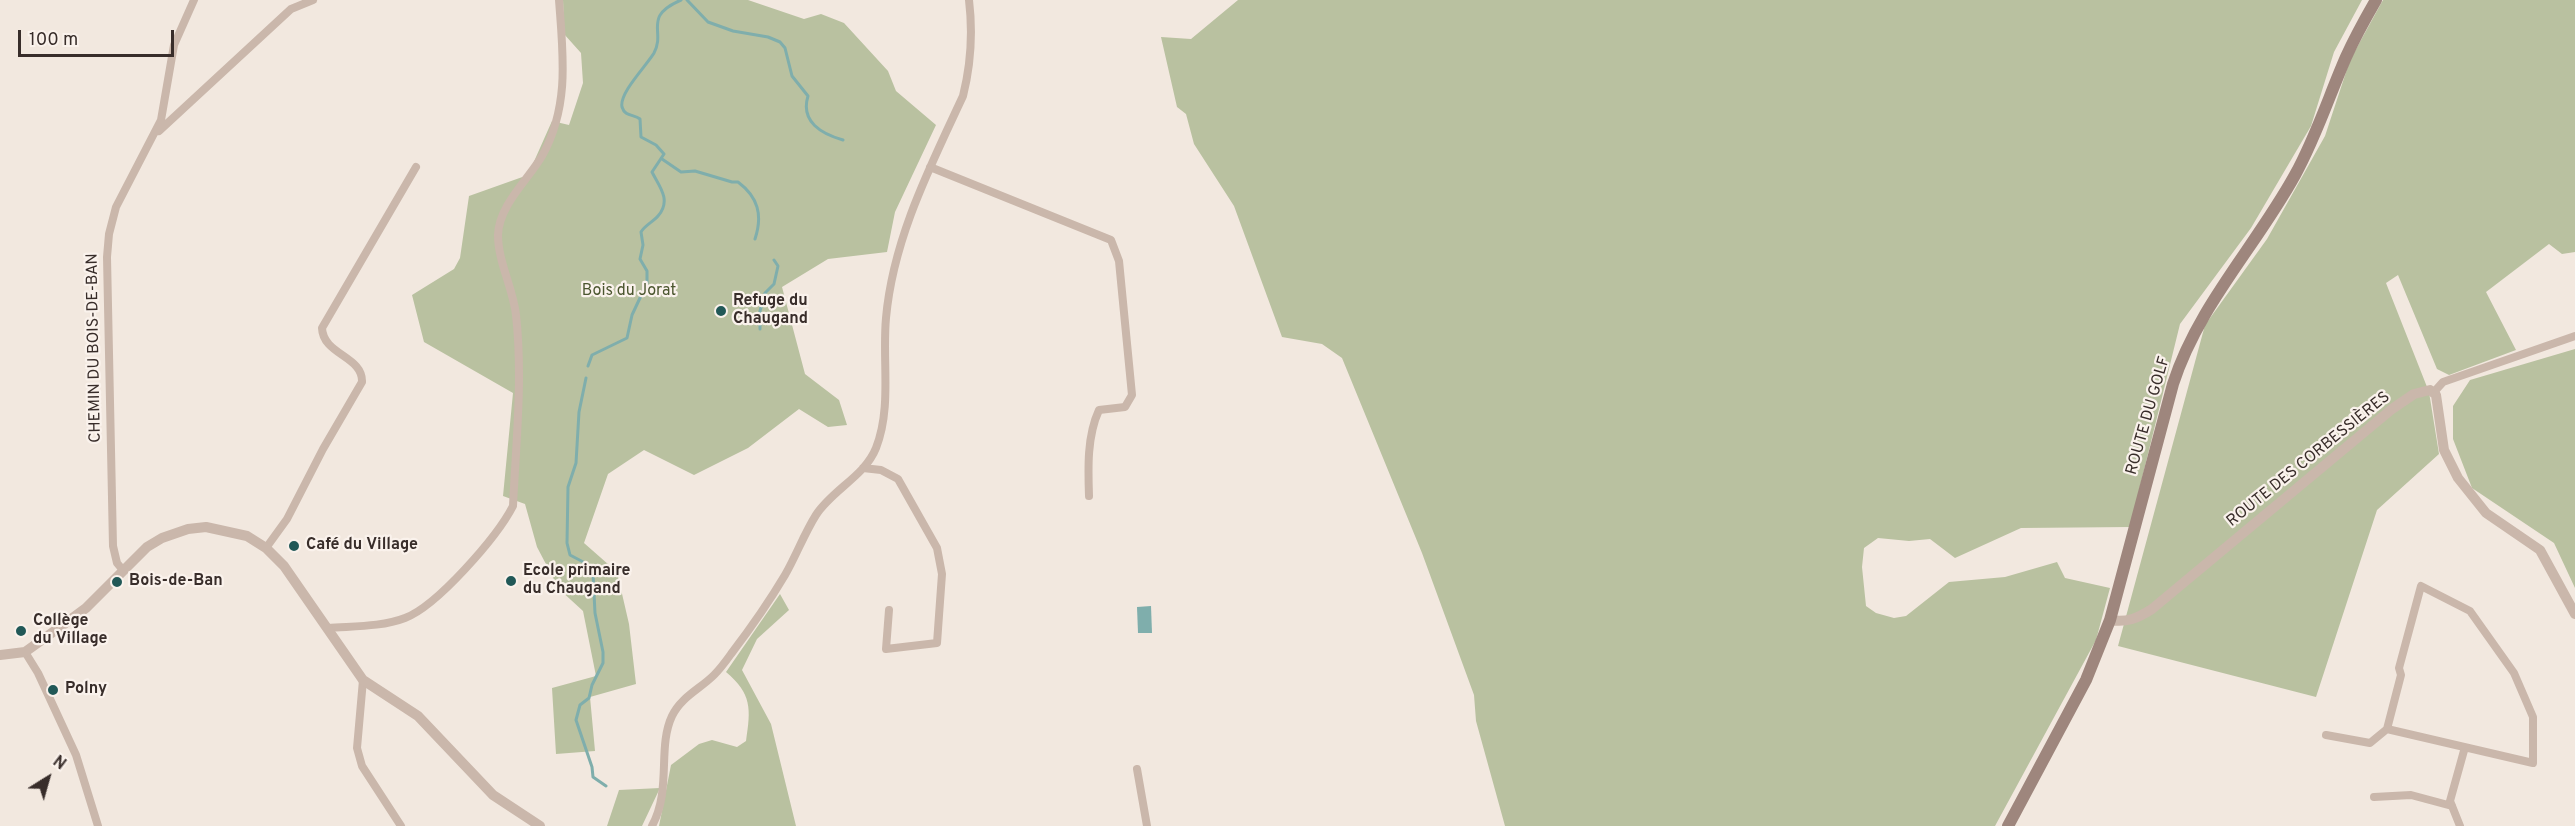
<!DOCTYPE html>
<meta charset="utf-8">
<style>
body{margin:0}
#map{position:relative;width:2575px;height:826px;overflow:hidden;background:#f2e8df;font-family:Overpass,sans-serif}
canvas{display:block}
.north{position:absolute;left:18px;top:748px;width:60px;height:60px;-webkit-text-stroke:4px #faf2ec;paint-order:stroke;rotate:37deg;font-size:16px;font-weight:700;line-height:24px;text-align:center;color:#382d2a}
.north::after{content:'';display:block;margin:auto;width:21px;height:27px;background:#382d2a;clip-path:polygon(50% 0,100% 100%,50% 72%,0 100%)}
.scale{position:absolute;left:18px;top:30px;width:156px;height:27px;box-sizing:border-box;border:3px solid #382d2a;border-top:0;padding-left:8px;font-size:18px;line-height:21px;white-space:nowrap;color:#382d2a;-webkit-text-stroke:4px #faf2ec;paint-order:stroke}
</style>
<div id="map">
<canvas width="2575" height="826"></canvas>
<div class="north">N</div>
<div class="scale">100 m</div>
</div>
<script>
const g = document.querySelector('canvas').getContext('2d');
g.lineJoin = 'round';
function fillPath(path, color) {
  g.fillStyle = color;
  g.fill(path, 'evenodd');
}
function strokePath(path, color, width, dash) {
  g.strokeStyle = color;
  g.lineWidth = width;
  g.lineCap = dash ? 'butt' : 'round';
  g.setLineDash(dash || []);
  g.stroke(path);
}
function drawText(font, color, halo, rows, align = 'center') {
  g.font = font + ' Overpass,sans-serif';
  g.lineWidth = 4.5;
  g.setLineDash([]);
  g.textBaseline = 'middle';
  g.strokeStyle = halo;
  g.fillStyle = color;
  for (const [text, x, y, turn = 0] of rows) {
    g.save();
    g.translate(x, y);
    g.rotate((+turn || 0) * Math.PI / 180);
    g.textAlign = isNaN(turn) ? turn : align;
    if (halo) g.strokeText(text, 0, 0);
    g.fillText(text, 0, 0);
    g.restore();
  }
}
fillPath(new Path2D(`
 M563,0H748L804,19L821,14L844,23L888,71L896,91L936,125L895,212L887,252L828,259L782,287L805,374L839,400L847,425L828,427L799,409L748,448L694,475L644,450L608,474L584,543L617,572L629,624L636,684L590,697L595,751L556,754L552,688L596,676L583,611L559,589L537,547L525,504L503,496L513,393L424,342L412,295L454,269L460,258L469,196L528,175L552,121L569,125L583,83L581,53L564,34Z
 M1238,0H2362L2334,52L2311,126L2251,228L2180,324L2130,527L2021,528L1955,558L1930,539L1909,541L1878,538L1864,548L1862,567L1866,606L1876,613L1894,618L1906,616L1949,582L2005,577L2057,562L2065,578L2110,588L2096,640L1995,826H1505L1476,721L1474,695L1422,553L1342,358L1322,344L1282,337L1234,206L1194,144L1186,114L1177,107L1161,37L1191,39Z
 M2383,0H2575V252L2562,254L2549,244L2486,292L2516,350L2449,375L2437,369L2398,275L2386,283L2429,392L2439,454L2377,510L2316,697L2118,646L2205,325L2267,239L2325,136L2350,60Z
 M2575,349V588L2554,543L2472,488L2453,439V406L2470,380Z
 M780,594L789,610L757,639L742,670L771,724L796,826H659L671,765L699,744L712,740L737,747L746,741C751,709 752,694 726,672Z
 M660,788L642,826H607L619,790Z`), '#b9c1a0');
fillPath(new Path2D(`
 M1151,606L1152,633H1138L1137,607Z`), '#7faeac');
strokePath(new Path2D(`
 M687,0L708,22L733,31L768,37L780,42L785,48L792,76L808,96C800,122 822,134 843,140
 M662,159L681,172L695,171L732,182H738C758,197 763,215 755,239
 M760,329V311L765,293L774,284L778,266L774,260
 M588,366L592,355L627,338L632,315L647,283V271L640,259L643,245L641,232C645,225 653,222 658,216C672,200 659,186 652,172L664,154L656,145L641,137L640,119C634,114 625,117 622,107C619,93 647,65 654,53C666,31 642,17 681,0
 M586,378L579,412L576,463L568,487L567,543L570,555L587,564L593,574L595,613L603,652V663L592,685L589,698L580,705L576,720L592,767L593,777L606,786`), '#7faeac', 3);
strokePath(new Path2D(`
 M159,131L291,9L313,0
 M930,167L1111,240L1119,261L1132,395L1125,407L1099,410C1087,436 1088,468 1089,496
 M2434,392L2443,382L2575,336
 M863,468L881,470L898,479L937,548L942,574L937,643L886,649L889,610
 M266,548L287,519L323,449L362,382C363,356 323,355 322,328L416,167
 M122,569L117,563L113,546L107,257L109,234L116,207L161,120L174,45L194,0
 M328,628C352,626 382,627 405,618C437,606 497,537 513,506C516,443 523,378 516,315C513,288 498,262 498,235C499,205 528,180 542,156C570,106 563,54 559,0
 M25,652L38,673L76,755L98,826
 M363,680L357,748L362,766L401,826
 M2326,735L2370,743L2387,729L2533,763V717L2514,673L2470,611L2421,586L2399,668L2401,675L2387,729
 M1137,769L1147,826
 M2374,797L2411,795L2452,806
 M652,826C672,789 657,748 672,716C681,697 700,689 714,675C720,669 726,661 731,654C750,629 769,602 785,575C796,556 804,534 816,515C832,490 865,476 876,448C892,407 882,361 886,318C893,239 930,167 963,96C971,64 973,33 969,0
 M2460,826L2450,801L2465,747`), '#cab7ab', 8);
strokePath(new Path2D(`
 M2110,620C2127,623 2138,618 2152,609L2392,409L2414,394L2430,390L2436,395L2444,450L2458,478L2486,513L2540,550L2575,614
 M0,655L25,652L67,622L86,608L147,547L162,538L188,529L206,527L247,536L266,548L284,566L363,680L418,716L493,795L540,826`), '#cab7ab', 10);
strokePath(new Path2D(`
 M2008,826L2086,680L2110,620L2173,384C2198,306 2256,246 2295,175C2316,137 2329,96 2346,57C2355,37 2365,19 2376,0`), '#9e867d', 12);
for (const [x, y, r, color] of [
 [721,311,6,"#215857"],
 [294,546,6,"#215857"],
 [511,581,6,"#215857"],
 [117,582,6,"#215857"],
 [21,631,6,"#215857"],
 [53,690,6,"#215857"]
]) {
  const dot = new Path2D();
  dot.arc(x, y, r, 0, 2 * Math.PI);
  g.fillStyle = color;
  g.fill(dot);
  strokePath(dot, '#faf2ec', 2);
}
drawText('16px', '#4b562f', '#faf2ec', [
 ["Bois du Jorat",629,292]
]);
drawText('bold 16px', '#382d2a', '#faf2ec', [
 ["Refuge du",733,302],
 ["Chaugand",733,320],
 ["Café du Village",306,546],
 ["Ecole primaire",523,572],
 ["du Chaugand",523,590],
 ["Bois-de-Ban",129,582],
 ["Collège",33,622],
 ["du Village",33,640],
 ["Polny",65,690]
], 'left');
drawText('16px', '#382d2a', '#faf2ec', [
 ["CHEMIN DU BOIS-DE-BAN",95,348,-91],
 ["ROUTE DU GOLF",2149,416,-74],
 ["ROUTE DES CORBESSIÈRES",2309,460,-39]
]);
</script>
